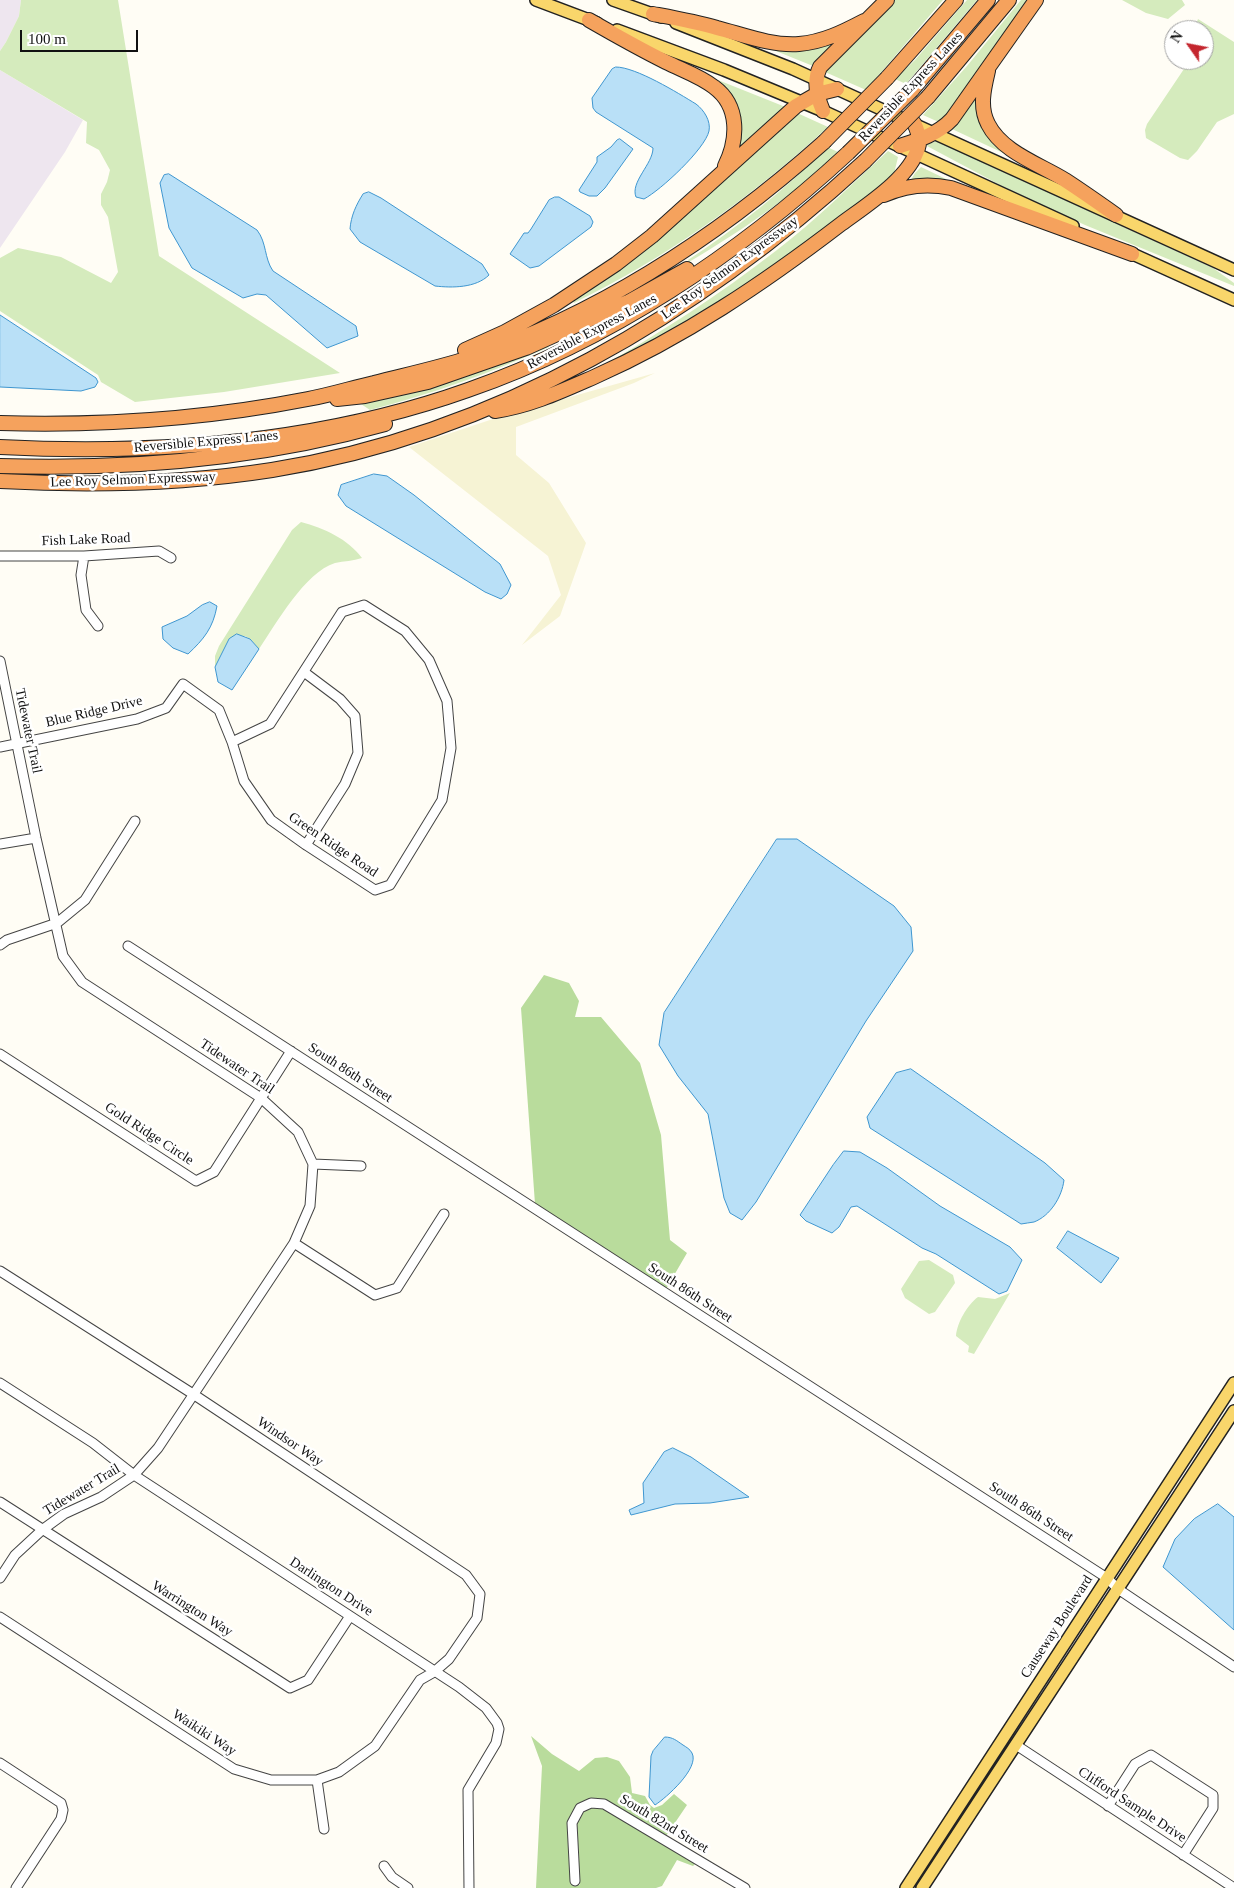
<!DOCTYPE html>
<style>
body{margin:0}
#map{position:relative;width:1234px;height:1888px;overflow:hidden;background:#fffdf5;font-family:Georgia,serif}
canvas{display:block}
.north{position:absolute;left:1164px;top:20px;width:50px;height:50px;box-sizing:border-box;background:#fff;border:1px solid #a0a0a0;border-radius:50%;rotate:303deg;font-size:14px;font-weight:700;line-height:20px;text-align:center;color:#111}
.north::after{content:'';display:block;margin:auto;width:18px;height:22px;background:#c4262e;clip-path:polygon(50% 0,100% 100%,50% 72%,0 100%)}
.scale{position:absolute;left:20px;top:30px;width:118px;height:22px;box-sizing:border-box;border:2px solid #111;border-top:0;padding-left:6px;font-size:15px;line-height:18px;white-space:nowrap;color:#111;-webkit-text-stroke:4px #fff;paint-order:stroke}
</style>
<div id="map">
<canvas width="1234" height="1888"></canvas>
<div class="north">N</div>
<div class="scale">100 m</div>
</div>
<script>
const g = document.querySelector('canvas').getContext('2d');
g.lineJoin = 'round';
function fillPath(path, color) {
  g.fillStyle = color;
  g.fill(path, 'evenodd');
}
function strokePath(path, color, width, dash) {
  g.strokeStyle = color;
  g.lineWidth = width;
  g.lineCap = dash ? 'butt' : 'round';
  g.setLineDash(dash || []);
  g.stroke(path);
}
function drawText(font, color, halo, rows, align = 'center') {
  g.font = font + ' Georgia,serif';
  g.lineWidth = 5;
  g.setLineDash([]);
  g.textBaseline = 'middle';
  g.strokeStyle = halo;
  g.fillStyle = color;
  for (const [text, x, y, turn = 0] of rows) {
    g.save();
    g.translate(x, y);
    g.rotate((+turn || 0) * Math.PI / 180);
    g.textAlign = isNaN(turn) ? turn : align;
    if (halo) g.strokeText(text, 0, 0);
    g.fillText(text, 0, 0);
    g.restore();
  }
}
fillPath(new Path2D(`
 M0,0H21L19,16L6,42L0,51Z
 M0,70L83,120L65,152L0,248Z`), '#eee6ef');
fillPath(new Path2D(`
 M655,373L634,383L516,427V455L549,483L586,543L560,616L522,645L561,595L548,556L409,447L496,418Z`), '#f6f3d4');
fillPath(new Path2D(`
 M21,0H118L159,256L340,373L224,392L135,402L101,382L98,375L0,311V258L18,248L61,257L111,283L118,272L108,217L101,205V194L107,182L110,170L99,150L86,143L87,122L0,70V51L6,42L19,16Z
 M893,0H943L866,90L825,72Z
 M967,0H977L906,84L895,79L915,60Z
 M1021,0H1031L943,124L923,115L967,66Z
 M1122,0H1182L1185,5L1168,19L1146,13Z
 M1198,19L1234,42V114L1217,122L1197,151L1188,160L1180,158L1146,138L1145,130L1147,124L1190,60H1204V30H1194Z
 M836,40V43L813,66L766,47Z
 M713,78L788,108L738,154L739,131L711,82Z
 M977,90L978,99L1016,159L952,129Z
 M795,112L828,127C753,196 666,258 574,303L571,299Z
 M937,141L1213,268L1234,283V286L1085,225L1002,186L927,146V144Z
 M827,147L838,152C795,195 741,231 689,262L688,260C738,227 785,190 827,147Z
 M888,151L898,157L893,178L721,306L595,370C659,334 719,295 777,250C816,220 851,185 888,151Z
 M921,167L946,179L944,183H909L915,173Z
 M547,345L549,347C490,373 432,394 370,410L361,404Z
 M301,522C324,528 348,539 362,558C353,561 344,561 335,563C305,572 276,624 259,649L250,639L245,636L229,639L215,667V656L219,646L292,530Z
 M929,1260L953,1275L955,1283L935,1312L929,1314L905,1298L901,1289L919,1261Z
 M1010,1293L974,1354L968,1352L969,1346L956,1336C957,1323 967,1305 978,1297L995,1299Z`), '#d5ebbd');
fillPath(new Path2D(`
 M544,975L569,983L579,1001L575,1017H601L640,1063L661,1135L670,1240L687,1253L666,1289L535,1204L521,1008Z
 M531,1736L552,1754L579,1771L595,1758L607,1757L619,1761L630,1777L632,1793L645,1796L650,1805L654,1808L662,1805L674,1794L687,1805L666,1836L589,1799L576,1806L568,1823L571,1885H580L577,1824L583,1811L592,1807L603,1808L696,1863L693,1866L677,1860L662,1886L656,1888H536L542,1766Z`), '#b9dc9c');
const water = new Path2D(`
 M616,67C636,67 678,93 696,104C704,110 711,121 709,131C705,149 661,190 644,199L636,197C630,182 653,164 653,148L596,112L593,108L592,98L612,69Z
 M620,139L633,149L605,188L597,196H589L580,192L579,190L597,162V157L611,147L617,140Z
 M169,174L257,230C267,243 264,258 273,271L356,326L358,336L327,348L266,295L257,294L243,298L192,268L169,228L160,183L164,175Z
 M369,192L381,198L482,264L489,275C476,288 452,288 435,286L360,242L350,229C351,216 356,205 363,194Z
 M555,197H559L590,216L593,222L591,227L539,266L530,268L510,254L524,233H528L531,229L549,200Z
 M0,315L96,378L98,382L95,387L81,391L0,387Z
 M374,474L387,476L414,495L500,564L511,585L507,594L501,599L485,592L346,506L338,495L341,485Z
 M210,602L217,606C213,628 204,639 188,654L173,648L163,639L162,627L187,616L202,605Z
 M237,634L250,639L259,649L232,690L218,682L215,667L229,639Z
 M777,839H797L894,906L911,927L913,951L866,1021L756,1202L742,1220L730,1213L724,1198L708,1114L678,1076L659,1045L664,1013Z
 M911,1069L1045,1163L1064,1180C1062,1197 1050,1216 1034,1222C1030,1223 1025,1223 1021,1224L870,1128L867,1117L896,1073Z
 M844,1151L860,1152L887,1168L940,1206L1010,1247L1022,1260L1007,1291L999,1294L936,1254L922,1248L857,1206L851,1207L839,1227L832,1233L806,1221L800,1215L833,1165Z
 M1068,1231L1119,1258L1101,1283L1057,1248Z
 M673,1448L691,1457L749,1497L710,1503L675,1504L631,1515L629,1510L644,1503L643,1483L664,1452Z
 M1218,1504L1234,1517V1630L1163,1567L1175,1539L1194,1519Z
 M665,1737C673,1737 677,1741 683,1745C686,1747 690,1749 692,1753C700,1768 666,1798 655,1805L649,1797L651,1756L653,1751Z`);
fillPath(water, '#b9e0f7');
strokePath(water, '#3f96cf', 1);
const minor = new Path2D(`
 M0,556H84L159,551L171,558
 M84,556L81,575L86,610L98,626
 M0,661L36,838L63,956L82,982L261,1098L298,1132L313,1164L310,1206L294,1243L158,1448L134,1475L101,1497L64,1514L42,1530L15,1555L0,1578
 M304,672L340,699L355,716L358,753L345,784L306,845
 M0,747L137,719L166,708L183,684L219,710L232,742L244,781L271,820L306,845L375,890L390,885L442,800L451,748L447,701L429,660L405,631L364,605L342,612L270,724L232,742
 M0,844L36,838
 M0,945L7,940L57,923L85,900L135,821
 M128,946L1107,1578L1118,1589L1234,1667
 M0,1054L196,1181L214,1172L291,1051
 M313,1164L361,1166
 M294,1243L375,1295L397,1288L444,1214
 M0,1271L193,1394L466,1575L480,1594L477,1618L449,1659L434,1672L420,1680L375,1746L339,1772L317,1780H271L234,1769L0,1617
 M0,1383L93,1443L134,1475L459,1687L486,1708L497,1723L499,1729L496,1743L468,1790L469,1888
 M0,1502L290,1688L308,1680L350,1616
 M1016,1745L1234,1888
 M0,1763L61,1803L63,1810L61,1819L16,1888
 M317,1780L324,1829
 M1108,1806L1135,1764L1151,1755L1213,1795V1808L1183,1855
 M384,1866L392,1877L408,1888
 M575,1881L572,1823L580,1808L591,1803L604,1804L745,1888`);
const major = new Path2D(`
 M536,0L597,23
 M613,0L661,17
 M676,23L793,69L1234,270
 M617,30L724,70L823,111L1073,226
 M1126,251L1234,300
 M906,1888L1234,1383
 M922,1888L1234,1411`);
const highway = new Path2D(`
 M653,14C674,18 696,22 717,28C744,35 771,46 799,44C823,42 843,32 864,21
 M589,20C615,35 640,49 666,62C682,70 700,76 714,87C740,106 738,140 725,166
 M988,71C984,88 979,107 988,124C1002,152 1039,164 1065,180C1082,191 1099,203 1116,215
 M887,78L956,0
 M912,90L988,0
 M928,97L1009,0
 M823,111C817,97 813,81 820,67L887,0
 M900,146C919,140 938,134 952,119L1036,0
 M884,195C906,185 928,183 951,188L1132,254
 M465,350L505,332L554,305L616,264L652,236L796,106L817,94L837,89
 M337,399L365,396L428,382L526,348L628,302L687,269
 M495,411C530,406 562,391 594,377C684,337 764,283 841,224C865,206 910,178 918,148C921,139 918,131 914,123
 M0,423C104,426 206,419 308,399C330,395 352,388 374,383C405,375 438,368 469,358C601,313 721,234 824,142
 M0,447C157,455 319,443 468,390C609,341 739,254 848,153
 M0,466C130,470 260,459 385,424
 M0,481C91,486 182,484 272,470C497,434 699,314 865,161`);
strokePath(minor, '#444', 11);
strokePath(major, '#222', 14);
strokePath(highway, '#222', 16);
strokePath(minor, '#fff', 9);
strokePath(major, '#f9d66b', 11);
strokePath(highway, '#f5a25d', 14);
const highwayBridge = new Path2D(`
 M824,142L887,78
 M848,153L912,90
 M865,161L928,97`);
strokePath(highwayBridge, '#222', 16, []);
strokePath(highwayBridge, '#f5a25d', 14);
drawText('14px', '#111', '#fff', [
 ["Reversible Express Lanes",911,87,-47],
 ["Lee Roy Selmon Expressway",730,268,-36],
 ["Reversible Express Lanes",592,332,-28],
 ["Reversible Express Lanes",206,442,-5],
 ["Lee Roy Selmon Expressway",133,480,-2],
 ["Fish Lake Road",86,540,-2],
 ["Blue Ridge Drive",94,712,-13],
 ["Tidewater Trail",28,731,78],
 ["Green Ridge Road",333,845,34],
 ["Tidewater Trail",237,1067,34],
 ["South 86th Street",350,1073,33],
 ["Gold Ridge Circle",149,1134,33],
 ["South 86th Street",690,1293,33],
 ["Windsor Way",290,1442,34],
 ["Tidewater Trail",82,1490,-31],
 ["South 86th Street",1031,1512,33],
 ["Darlington Drive",331,1587,33],
 ["Warrington Way",192,1609,32],
 ["Causeway Boulevard",1057,1627,-57],
 ["Waikiki Way",204,1733,33],
 ["Clifford Sample Drive",1132,1805,33],
 ["South 82nd Street",664,1824,31]
]);
</script>
